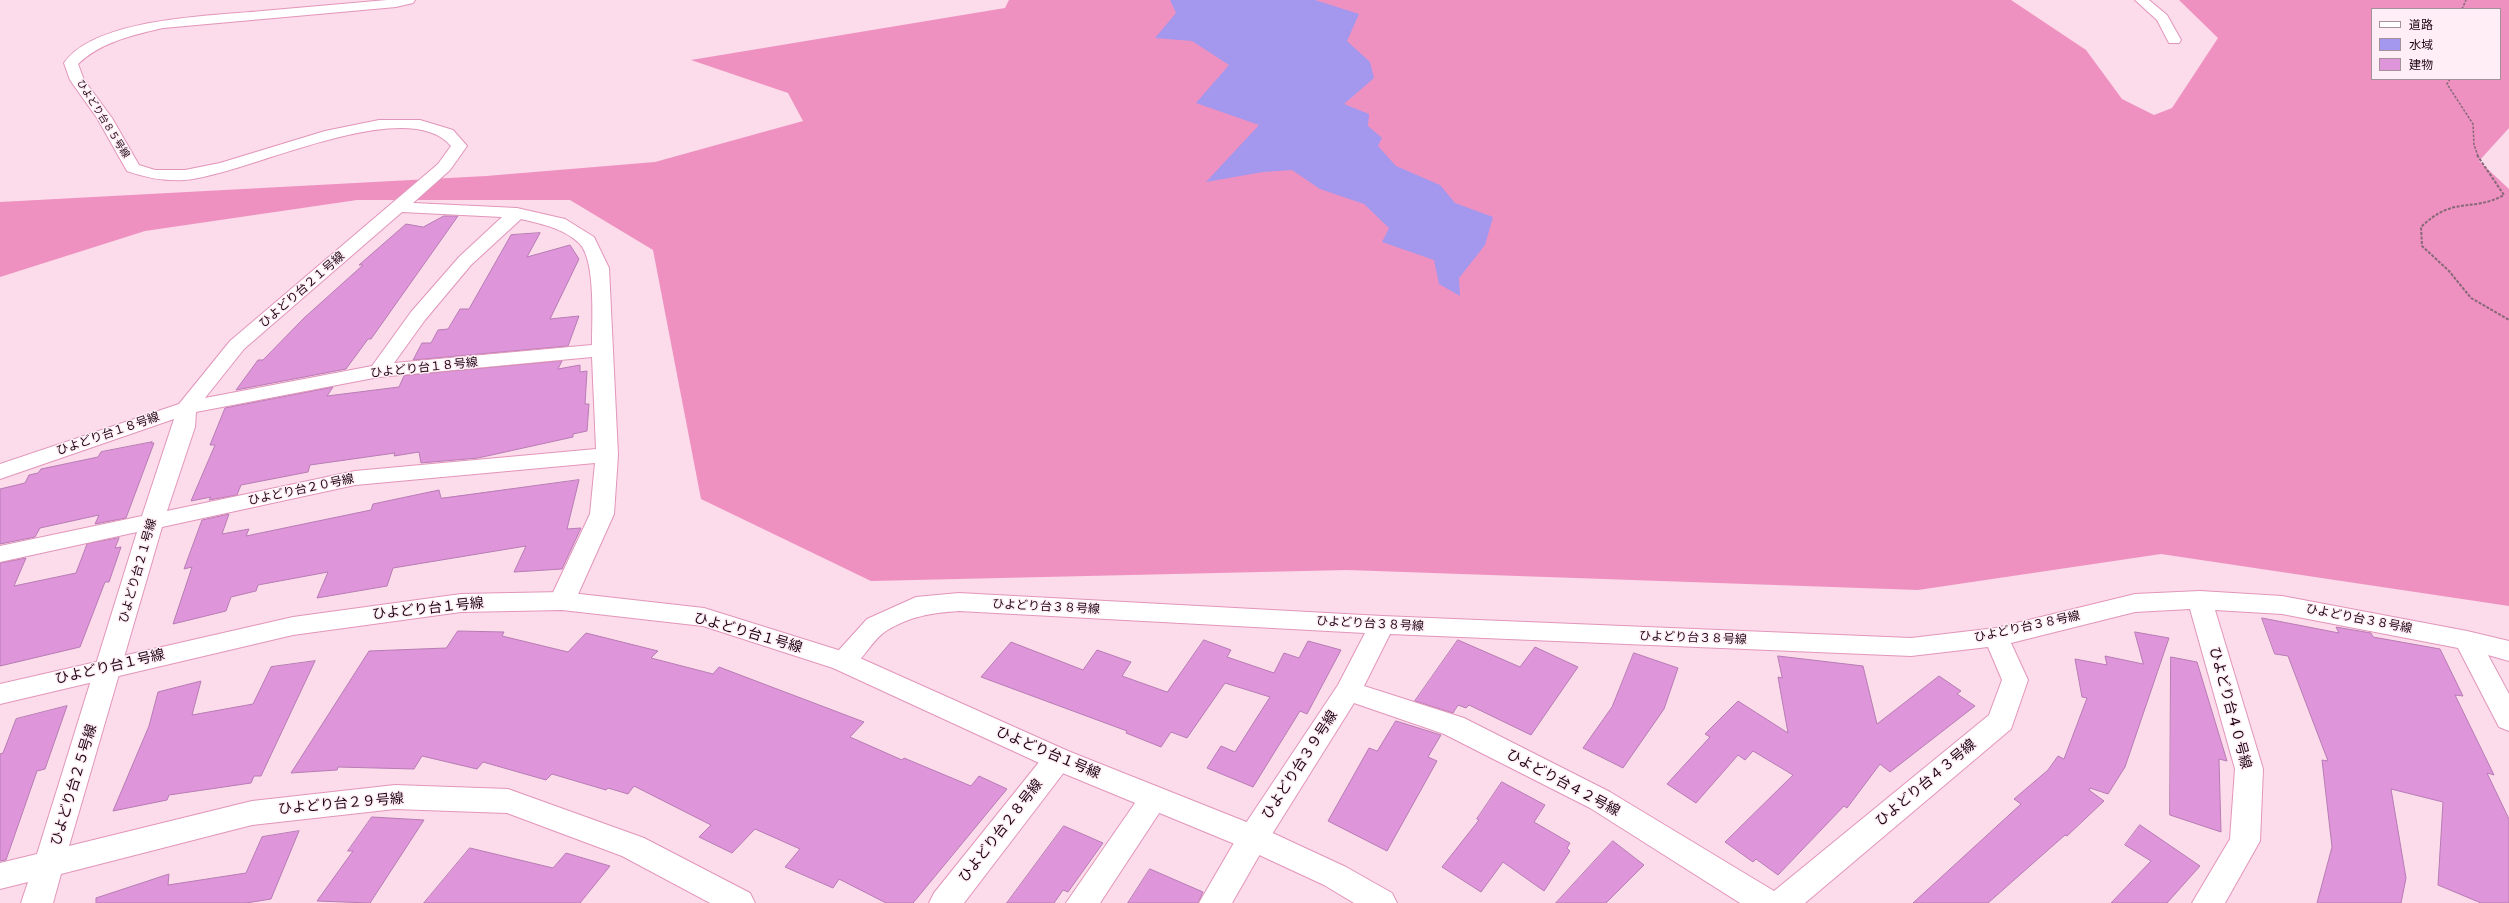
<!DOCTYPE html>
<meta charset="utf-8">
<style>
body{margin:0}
#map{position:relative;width:2509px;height:903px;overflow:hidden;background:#fcdbea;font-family:"Noto Sans","Noto Sans JP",sans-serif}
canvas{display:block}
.legend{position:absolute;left:2371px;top:8px;width:130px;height:72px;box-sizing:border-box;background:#ffeef5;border:1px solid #a5909b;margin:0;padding:5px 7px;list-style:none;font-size:12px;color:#1e0413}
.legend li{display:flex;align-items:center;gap:8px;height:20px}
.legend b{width:20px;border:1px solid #a5909b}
</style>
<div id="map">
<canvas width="2509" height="903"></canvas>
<ul class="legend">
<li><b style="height:5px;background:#fff"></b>道路</li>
<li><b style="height:11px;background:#a397ee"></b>水域</li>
<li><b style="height:11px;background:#de95d9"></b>建物</li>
</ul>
</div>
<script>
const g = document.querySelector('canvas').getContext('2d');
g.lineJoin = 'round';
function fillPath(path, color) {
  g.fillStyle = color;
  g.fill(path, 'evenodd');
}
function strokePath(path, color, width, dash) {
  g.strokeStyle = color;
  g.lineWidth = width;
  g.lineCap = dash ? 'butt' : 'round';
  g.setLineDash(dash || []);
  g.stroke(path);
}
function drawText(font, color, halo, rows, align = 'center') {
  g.font = font + ' "Noto Sans","Noto Sans JP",sans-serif';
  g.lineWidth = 3;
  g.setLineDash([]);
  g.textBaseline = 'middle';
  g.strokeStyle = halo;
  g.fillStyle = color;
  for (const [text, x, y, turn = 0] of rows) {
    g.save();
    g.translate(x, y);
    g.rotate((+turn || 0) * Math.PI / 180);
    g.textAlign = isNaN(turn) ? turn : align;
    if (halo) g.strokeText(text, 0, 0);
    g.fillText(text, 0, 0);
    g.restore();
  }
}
fillPath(new Path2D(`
 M1009,0H2011L2086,50L2122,99L2154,115L2172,108L2218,38L2179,0H2509V128L2479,161L2509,189V606L2161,554L1918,590L1347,570L871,581L701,499L653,250L570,200H357L145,231L0,277V202L486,176L655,162L803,121L788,93L691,60L1005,8ZM2372,9H2500V79H2372Z`), '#ee91c0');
fillPath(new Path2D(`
 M1170,0H1315L1359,14L1347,41L1370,62L1374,78L1344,104L1369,114L1368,126L1382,138L1378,146L1396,166L1440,185L1455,203L1493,217L1485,245L1459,278L1460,296L1439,284L1434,260L1382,242L1389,228L1364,204L1320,189L1292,170L1263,172L1206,182L1259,125L1196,103L1229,65L1192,41L1155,38L1176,13Z`), '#a397ee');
const building = new Path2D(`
 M444,216H458L371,339H368L346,369L236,390L258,360H263L304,318L363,265H359L406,224L423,227Z
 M540,233L527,257L570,245L579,259L550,319L579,316L568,346L413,360L422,343H431L438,330L448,329L460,309H469L511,235Z
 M562,361L558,369L580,365V372L587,371L585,404H589L587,431L573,434V437L478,458L421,463L419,452L394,456L395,453L310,465L308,472L241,485L237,495L209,500L211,497L191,501L215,445H210L225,408L333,387L327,396L399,387L404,376Z
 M152,442L151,443H154L126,518L95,524L99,515L40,528L35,537L0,544V489L25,483L29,475L38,473L41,469L98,457L101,452Z
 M579,480L567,529L581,528L562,569L514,572L526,546L393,568L387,586L317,598L328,572L258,585L256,591L231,597L226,611L173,624L192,567L184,569L202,520L229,514L222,534L249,529L246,536L371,510L373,504L439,490L441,498Z
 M119,538L115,548L121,547L109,582H105L80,647L0,666V563L26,558L14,586L76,573L87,544Z
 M2262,618L2339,633L2336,627L2371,633L2373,637L2440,649L2463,696L2455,695L2494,775L2487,773L2509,819V903H2481L2438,885L2443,802L2391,789L2406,878L2401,903H2317L2332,847L2322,760L2328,761L2288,656L2275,654Z
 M458,631L504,632L502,636L568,652L586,633L658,651L651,658L713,674L719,667L864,722L850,737L902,760L904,758L971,786L979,776L1007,789L913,903H886L839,879L833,888L785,867L800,849L755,829L732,853L699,837L711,825L634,786L628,794L608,788L606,790L552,774L546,780L483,762L477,769L422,756L414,769L338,767L337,770L291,773L369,651L446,648Z
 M2135,632L2169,638L2125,767L2108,794L2090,788L2089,790L2104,801L2067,836L2065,835L1988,903H1913L2021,804L2014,799L2048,770L2058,756L2064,759L2087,698L2082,697L2075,659L2107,665L2105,656L2143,664Z
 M1204,640L1231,650L1227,657L1274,673L1284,653L1299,658L1308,641L1341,650L1307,714L1300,711L1253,787L1207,768L1221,746L1235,752L1270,697L1225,683L1187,738L1171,732L1161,747L1126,733L1127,731L981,677L1011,642L1083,670L1097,650L1131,662L1122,676L1167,692Z
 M1458,640L1520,667L1535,647L1578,667L1531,735L1469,705L1466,708L1458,705L1453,713L1415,701Z
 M1634,653L1678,668L1664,709L1623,768L1583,748L1612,707Z
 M1778,656L1863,666L1877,724L1939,676L1961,691L1957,694L1975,706L1890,772L1880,764L1847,808L1844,806L1778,875L1756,859L1753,862L1725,842L1793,775L1753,751L1745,760L1738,755L1696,803L1667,784L1710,737L1705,734L1738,701L1788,733L1778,677L1782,678Z
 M2171,657L2197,662L2227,761L2219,759L2221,832L2170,815Z
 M315,661L261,776H254L251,783L169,795L167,800L113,811L149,726L158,692L201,681L192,715L253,704L271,667Z
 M67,706L45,769L37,771L6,860L0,861V754L3,753L16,719Z
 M1396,721L1441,735L1428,757L1437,761L1387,851L1328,821L1369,748L1377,751Z
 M1502,782L1545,805L1534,822L1570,843L1567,848L1570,851L1544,891L1503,862L1481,892L1442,867L1479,820L1477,819Z
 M372,817L424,820L370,903L317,901L353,851H348Z
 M2140,825L2200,866L2167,903H2111L2151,861L2125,845Z
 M1064,826L1103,843L1068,892L1063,890L1054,903H1007Z
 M299,831L271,899L246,903H96V898L169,874L168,885L246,873L262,837Z
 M1613,841L1644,865L1606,903H1556Z
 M470,848L553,868L566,853L610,866L580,903H424Z
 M1150,869L1203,892L1198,903H1128Z`);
fillPath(building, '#de95d9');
strokePath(building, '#b77cb4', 1);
const street = new Path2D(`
 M387,0H415L413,3L396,7L163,28C133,35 101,42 78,64L84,80L112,118L139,165L155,170H185L220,163L325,131L379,120H420L453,130L467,146L450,170L413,203L517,208L565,219L594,237L609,268L618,455L614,514L575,601L571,607L562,610L553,607L549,601L590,514L595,463L355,485L162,527L69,846L252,801L395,785L508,789L644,838L750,893L755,903H710L622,856L507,813L395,809L252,825L61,874L53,903H21L28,882L0,889V863L37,854L137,532L0,562V546L142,516L174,419L0,479V464L179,404L230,341L438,164L451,146C406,92 244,176 184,180C163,181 147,178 127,171L97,118L70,80L64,63C95,18 211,16 262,11C304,7 345,4 387,0ZM402,212L502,217L459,257L411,312L372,366L205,398L244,349ZM521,219C541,224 563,228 579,243C596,259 592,322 592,345L394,363L425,320L471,265ZM592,357L596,449L355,471L167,511L195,427L196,412L379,377Z
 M2135,0H2149L2167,15L2181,40L2179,43H2169L2157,20Z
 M2200,591L2282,596L2467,631L2509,641V661L2488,655L2509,694V731L2499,727L2458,648L2282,614L2215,610L2263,769L2260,841L2225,903H2192L2230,839L2235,769L2190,609L2135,612L2011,643L2028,680L2011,729L1805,903H1740L1590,808L1444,734L1354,703L1264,847L1232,903H1199L1242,829L1338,685L1365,633L959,611C931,613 911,616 886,631C867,643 859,676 833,668L829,661L867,619L916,597L959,593L1382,616L1911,638L1996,628L2135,594ZM1390,634L1911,656L1988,647L2002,680L1989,715L1774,891L1610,792L1464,718L1364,686Z
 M1058,748L1068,751L1072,759L1068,767L964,903H929L934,893L1048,751Z
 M1154,786L1164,790L1169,798L1100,903H1066L1144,790Z`);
const secondary = new Path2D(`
 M562,592L704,608L851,654L1068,751L1264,829L1346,867L1392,893L1397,903H1354L1324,885L1242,847L1048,767L833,668L703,626L562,610L461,612L293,635L0,704V684L293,617L461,594Z`);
strokePath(street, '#e295bb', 2);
strokePath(secondary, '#e295bb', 2);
strokePath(new Path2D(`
 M2462,9L2466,0
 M2450,79L2447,84L2473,124L2474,145L2478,156`), '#866877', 1.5, [2.5, 1.5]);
strokePath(new Path2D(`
 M2477,155L2504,195C2471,213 2454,195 2421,227L2422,246L2449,271L2471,298L2509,320`), '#866877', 2, [3, 1.5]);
fillPath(street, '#fff');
fillPath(secondary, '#fff');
drawText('10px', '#1e0413', '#ffeef5', [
 ["ひよどり台８５号線",103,119,58]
]);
drawText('12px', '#1e0413', '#ffeef5', [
 ["ひよどり台２１号線",302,290,-41],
 ["ひよどり台１８号線",424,368,-6],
 ["ひよどり台１８号線",108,434,-19],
 ["ひよどり台２０号線",301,490,-12],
 ["ひよどり台２１号線",138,571,-74],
 ["ひよどり台３８号線",1046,607,3],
 ["ひよどり台３８号線",2359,619,11],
 ["ひよどり台３８号線",1370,624,3],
 ["ひよどり台３８号線",2027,627,-12],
 ["ひよどり台３８号線",1693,638,2]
]);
drawText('14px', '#1e0413', '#ffeef5', [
 ["ひよどり台１号線",428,609,-6],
 ["ひよどり台１号線",748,633,16],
 ["ひよどり台１号線",110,667,-13],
 ["ひよどり台４０号線",2230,708,75],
 ["ひよどり台１号線",1048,753,23],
 ["ひよどり台３９号線",1300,765,-57],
 ["ひよどり台４２号線",1563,783,28],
 ["ひよどり台４３号線",1926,783,-40],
 ["ひよどり台２５号線",74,785,-73],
 ["ひよどり台２９号線",341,804,-5],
 ["ひよどり台２８号線",1001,831,-52]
]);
</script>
